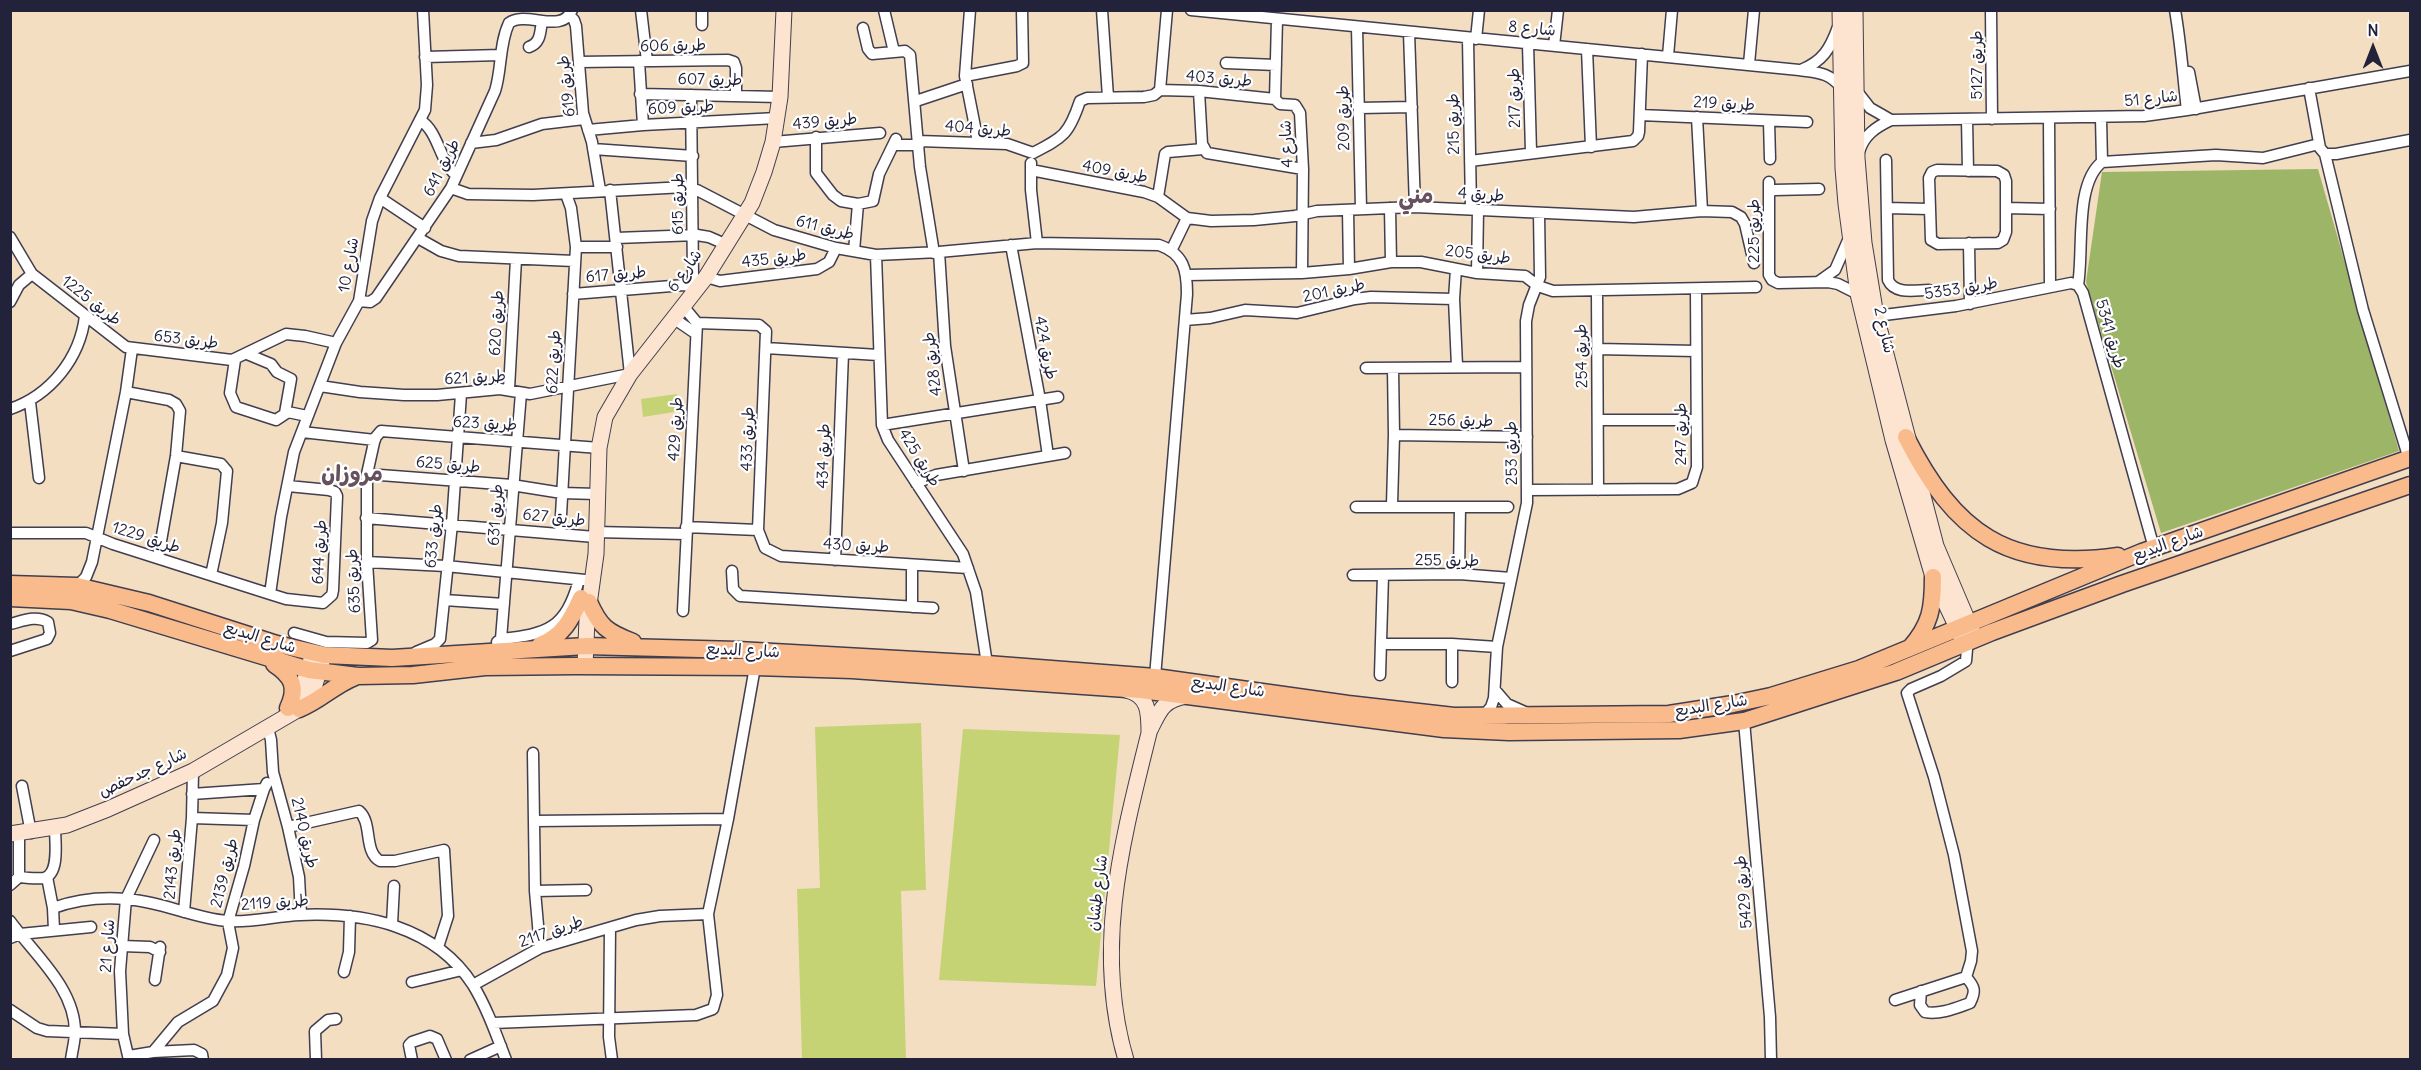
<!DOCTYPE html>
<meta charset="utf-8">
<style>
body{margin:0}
#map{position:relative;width:2421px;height:1070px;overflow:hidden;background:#f3dec1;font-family:Delius,sans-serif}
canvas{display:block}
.frame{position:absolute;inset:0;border:12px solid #22223b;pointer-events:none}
.north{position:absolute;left:2343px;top:18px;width:60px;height:60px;-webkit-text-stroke:4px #fff;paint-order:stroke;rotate:0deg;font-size:16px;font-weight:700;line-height:24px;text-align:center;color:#22223b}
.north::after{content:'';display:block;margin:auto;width:21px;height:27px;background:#22223b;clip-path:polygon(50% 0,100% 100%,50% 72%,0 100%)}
</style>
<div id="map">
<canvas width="2421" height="1070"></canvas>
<div class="frame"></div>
<div class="north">N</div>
</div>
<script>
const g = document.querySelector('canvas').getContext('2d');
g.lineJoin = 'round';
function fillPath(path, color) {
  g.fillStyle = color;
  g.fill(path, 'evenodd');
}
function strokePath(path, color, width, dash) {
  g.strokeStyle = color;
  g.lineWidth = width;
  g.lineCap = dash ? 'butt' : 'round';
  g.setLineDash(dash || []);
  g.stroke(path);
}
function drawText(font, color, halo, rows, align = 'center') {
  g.font = font + ' Delius,"Playpen Sans Arabic",sans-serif';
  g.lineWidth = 4.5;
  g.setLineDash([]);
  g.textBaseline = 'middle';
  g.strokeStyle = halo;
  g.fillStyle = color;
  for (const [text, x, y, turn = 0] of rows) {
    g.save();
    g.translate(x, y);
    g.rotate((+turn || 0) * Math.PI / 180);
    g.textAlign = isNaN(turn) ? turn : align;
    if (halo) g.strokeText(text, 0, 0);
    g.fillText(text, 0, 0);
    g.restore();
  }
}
fillPath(new Path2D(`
 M677,394L680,411L643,417L641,399Z
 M921,723L926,890L901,891L906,1059H802L797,889L820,888L815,727Z
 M963,729L1120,735L1096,986L939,980Z`), '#c5d375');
fillPath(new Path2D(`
 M2318,169L2399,451L2161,533L2086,282L2102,172Z`), '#9cb566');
const street = new Path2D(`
 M641,10L647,61
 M702,10V25
 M884,10L894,52
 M970,10L965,76L978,142
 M1102,10L1108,97
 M1191,10L1799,70C1819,73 1828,72 1842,88
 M1991,10L1992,119
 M2175,10C2181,44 2183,77 2187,110
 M570,16L574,20L576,26L583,113L592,142L600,190
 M1277,19L1275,99L1280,104L1295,105L1300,113L1303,169L1302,273
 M1357,27L1361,209
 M863,28L868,49L872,54L905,51L910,55L920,167L934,253
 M1409,32L1415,207
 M1468,39L1471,209
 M1476,39L1479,10
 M1528,44L1531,152
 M1554,46L1558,10
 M529,47C541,43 540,32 542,21
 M1587,49L1591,147
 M1668,56L1672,10
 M425,57L501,55
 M639,61L643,125
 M579,62L728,60L734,62L736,68V96
 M1226,63L1276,65
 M1749,64L1754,10
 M1801,70C1823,61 1830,49 1838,27
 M2189,72L2196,109
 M965,76L1017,66L1023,63L1022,10
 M2309,88L2320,148L2325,154H2336L2410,140
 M1160,90L1167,10
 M1856,90L1870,108L1891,120L2144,116L2187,110L2410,71
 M1199,91L1202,144L1207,153L1303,169
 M640,94L780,97
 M691,95L693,277L700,285
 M916,101L967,84
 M1359,108L1412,107
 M1640,115L1807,122
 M1697,117L1702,211
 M2049,118L2050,287
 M2101,118L2102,162
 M1967,119L1968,171
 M420,120C439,132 439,161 456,175
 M1769,121L1770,159
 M588,130L643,125L777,118
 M816,137V173L833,195L841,201L858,204L873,201L879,174L896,139
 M919,141L1007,144L1033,153C1064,137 1069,134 1080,101L1087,98L1144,97L1154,95L1160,90L1199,91L1275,99
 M773,142L880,133
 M471,143L496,140L542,124L584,119
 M894,145H919
 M593,149L693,156
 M1859,152C1864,135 1876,127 1891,120
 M2325,154L2363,310L2409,459
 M1886,160L1888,280C1895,295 1915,290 1929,290
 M1470,161L1633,141L1638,136L1639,132L1642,54
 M1031,163V190L1037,243
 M1031,170L1144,192L1158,197L1187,218L1211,221L1254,220L1295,216L1317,211L1415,207L1634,217L1702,211L1732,212L1741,217L1745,224L1754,263
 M1937,170L1997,171L2004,175L2006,181V232L2003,240L1998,243L1938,244L1931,240L1929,178L1932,172Z
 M1769,182V275L1772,280L1778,283L1828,282L1838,284L1858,294
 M451,188L468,194L533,195L685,187L697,190L774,230L836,248L876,255L939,252L1037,243L1159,245C1184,254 1187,270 1187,294L1155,677
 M1769,192L1774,190L1819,189
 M1158,197L1165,154L1168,152L1203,149
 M380,198L425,228
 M1390,208L1391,262
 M1887,208L1929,209
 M2006,208L2050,209
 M1348,210L1349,269
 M10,237L32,274L126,347L232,360L286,334L305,336L336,343
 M418,238L441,251L459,256L574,261
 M616,238L697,235L709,237L725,244
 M1969,243L1970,304
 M1011,245L1040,400L1048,456
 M576,247H617
 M1172,249L1187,218
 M854,251L858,204
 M939,252L945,346L964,471
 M876,255L882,425L888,440L963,554L976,592L987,664
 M1456,269L1454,299L1457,366
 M1477,273L1478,210
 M1187,275L1302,273L1349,269L1391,262H1421L1477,273L1525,276L1538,286L1553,291L1756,287
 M706,277L720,281L817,269L829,262L836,248
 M1818,282L1835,270L1849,238
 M2078,285C2084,251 2074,184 2102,162L2216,155L2263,158L2319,144
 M1597,291L1598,490
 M573,294L684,285L698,288
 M359,301L370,302L376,298L451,188L495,91C502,69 499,44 509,23C526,10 562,35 572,10
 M10,302L19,285L32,274
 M683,306L697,323L683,611
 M1876,316L1956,306L2071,283L2078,285L2083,293L2154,548
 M673,318L695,333
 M1185,320L1210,318L1245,310L1297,313L1355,299L1371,297L1454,299
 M697,323L759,325L766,331L758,530L765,548L781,556L968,568
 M766,348L878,355
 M1597,349L1696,351
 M247,354L271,364L277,372L291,379L285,413
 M235,360L230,393L236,407L276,420L288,412L307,416
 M1366,368L1526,367
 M320,386L360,392L404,395H437L500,389L530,394L630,374L610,190
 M509,389L516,259
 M126,392L169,400L176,404L180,411L176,456L158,558
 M30,402L39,478
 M10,409C51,395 80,358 85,316
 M1598,420H1696
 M882,425L1058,397
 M302,432L375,440
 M1394,435L1527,437
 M176,456L221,464L227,471L222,523L211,575
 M367,474L512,485L562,493L597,494
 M916,483L936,475L1065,453
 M1528,490L1678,489L1692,483L1697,467L1696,289
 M1392,505L1394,435L1393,368
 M1356,507H1508
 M366,518L595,537
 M686,527L758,530
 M595,532L686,534
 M10,533H86L113,544L270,594L286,599L323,603L332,595L333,590L337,496L335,492L329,490L288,486
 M560,533L576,247L571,208L566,194
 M835,560L843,353
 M367,562L446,566L585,580
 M732,571L733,589L740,596L933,608
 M1459,574L1460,507
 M1353,575L1459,574L1511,578
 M77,586L86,577L92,562L126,392L132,349
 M270,594L281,517L294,452L336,343L359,301L372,221L380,198L425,110L427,85L423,10
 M444,600L504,604
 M912,607V565
 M10,624C23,621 36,615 48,622L50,633L47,639L10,651
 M294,633L326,642L367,643L372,640L367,562V474L375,438L381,431L599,448
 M501,639L521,393
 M497,642L501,639C548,634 565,629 579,580
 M1381,644H1452L1497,647
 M416,652L435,644L440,639L452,524L461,394
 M1380,675L1383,575
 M1452,682V644
 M1495,690L1507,704L1525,712
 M1483,716L1491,707L1494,698L1497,647L1527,503L1526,321L1529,305L1540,277L1539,214
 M1744,721L1770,1017L1771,1060
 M268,728L271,740L273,772L288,827L299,877L301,915
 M533,753L535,891L540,948
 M22,786L31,833
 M192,794L264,789L267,783
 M192,818L254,820
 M534,821L728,819
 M288,827L359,811C373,823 363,851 380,861H395L444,850L448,916L438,947
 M19,877C27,878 36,879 44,878C60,874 55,841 55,828
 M47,877L53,908L54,930
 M10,885L19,877V834
 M535,891L586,890
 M53,908C76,900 101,897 125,899C160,901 193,918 227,921C251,923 276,916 300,915C365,912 435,926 473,985C487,1008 496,1034 506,1060
 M184,912L192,818L193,771
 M10,921C34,954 75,988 75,1032C75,1041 72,1051 71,1060
 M392,924L394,886
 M610,928L609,1037L612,1060
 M10,938L20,934L91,927
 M122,946L150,947L160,952
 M344,972L349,952L350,916
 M155,980L160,947
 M412,982L462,970
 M473,985L540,948L636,920L660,916L708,914
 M1921,991L1920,1005L1925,1012C1940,1015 1956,1008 1970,1003C1976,991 1975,987 1966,977
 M1895,1000L1966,977L1971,961L1972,951L1954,855L1934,777L1907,693L1911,689L1941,676L1966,661L1967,649L1964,644
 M10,1010L37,1028L47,1031L123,1034
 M493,1023L696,1015L713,1009L717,995L708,914L728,819L755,667
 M153,1052L194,1050L202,1054L203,1060
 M129,1056L153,1052L178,1022L213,1001L227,975L233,948L228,922L244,866L254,820L264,789
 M129,1060L123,1034L120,971L126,899L154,840
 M316,1060L315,1031L328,1020L336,1019
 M412,1060L409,1045L412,1042L430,1036L437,1039L446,1060
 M470,1060L501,1046`);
const secondary = new Path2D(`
 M1840,10L1843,168L1846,204L1858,294L1893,440L1933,577L1962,638
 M1855,10L1857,158L1864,243L1876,316L1936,546L1973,633
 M585,666L587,619L596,554L599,448L605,417L630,374L706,277L752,203L764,172L773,142L780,97L784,10
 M290,705C301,691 308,677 311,659
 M1150,730C1160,710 1162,701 1186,696
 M10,834L67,825L108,809L193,771L299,709L314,688L322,661
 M1126,1060C1093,948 1122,842 1149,733C1149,713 1149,695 1126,690`);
const primary = new Path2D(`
 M1906,437C1954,532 2008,572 2118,556
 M10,584L77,586L149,603L277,644L324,655L392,658L586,646L738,650L987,664L1155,677L1348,704L1454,716L1669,714L1733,704L1771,696L1859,669L2142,552L2410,458
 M10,598L71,601L110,610L309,670L358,676L413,675L485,667L576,666L755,667L852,670L1141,690L1444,729L1509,732L1679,730L1744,721L1896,672L1992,632L2122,584L2410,485
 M589,602C600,627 607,632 633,642
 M540,645C563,636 571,620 581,598
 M1910,648C1931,624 1933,608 1933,577
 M274,664C292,676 298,687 288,708
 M299,709C320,701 334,685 355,677`);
strokePath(street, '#413e4f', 13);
strokePath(secondary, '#413e4f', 17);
strokePath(primary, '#413e4f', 19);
strokePath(street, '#fff', 10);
strokePath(secondary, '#fde4d1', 15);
strokePath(primary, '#fabb8c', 16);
drawText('16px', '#22223b', '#fff', [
 ["شارع 8",1532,29,5],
 ["طريق 606",673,46,-1],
 ["طريق 5127",1977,65,-90],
 ["طريق 403",1219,79,5],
 ["طريق 607",710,80,1],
 ["طريق 619",567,86,-96],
 ["طريق 217",1515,98,-91],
 ["شارع 51",2151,99,-6],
 ["طريق 219",1724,104,3],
 ["طريق 609",681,108,-3],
 ["طريق 209",1344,118,-91],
 ["طريق 439",825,122,-5],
 ["طريق 215",1454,124,-91],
 ["طريق 404",978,129,5],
 ["شارع 4",1287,144,-93],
 ["طريق 641",442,168,-63],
 ["طريق 409",1115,172,11],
 ["طريق 4",1481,195,4],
 ["طريق 615",678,204,-90],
 ["طريق 611",825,228,14],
 ["طريق 225",1754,231,-90],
 ["طريق 205",1478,255,7],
 ["طريق 435",774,259,-7],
 ["شارع 10",349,265,-80],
 ["شارع 6",685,271,-55],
 ["طريق 617",616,275,-5],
 ["طريق 5353",1961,289,-9],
 ["طريق 201",1334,291,-12],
 ["طريق 1225",91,301,38],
 ["طريق 620",497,323,-87],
 ["شارع 2",1884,330,77],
 ["طريق 5341",2110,334,74],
 ["طريق 653",186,340,7],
 ["طريق 424",1045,348,79],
 ["طريق 254",1582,356,-91],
 ["طريق 622",554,362,-87],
 ["طريق 428",933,364,-97],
 ["طريق 621",475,378,-3],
 ["طريق 256",1461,421,1],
 ["طريق 623",485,424,3],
 ["طريق 429",676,429,-87],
 ["طريق 247",1681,434,-90],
 ["طريق 433",748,439,-88],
 ["طريق 253",1512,453,-91],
 ["طريق 434",824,456,-88],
 ["طريق 425",919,458,58],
 ["طريق 625",448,465,5],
 ["طريق 631",496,515,-86],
 ["طريق 627",554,518,6],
 ["طريق 633",434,536,-84],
 ["طريق 1229",146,538,18],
 ["شارع البديع",2168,544,-20],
 ["طريق 430",856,546,3],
 ["طريق 644",320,552,-87],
 ["طريق 255",1447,561,1],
 ["طريق 635",354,581,-93],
 ["شارع البديع",260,638,17],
 ["شارع البديع",743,651,3],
 ["شارع البديع",1228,687,8],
 ["شارع البديع",1711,706,-9],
 ["شارع جدحفص",143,773,-25],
 ["طريق 2140",304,833,77],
 ["طريق 2143",173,864,-85],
 ["طريق 2139",225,873,-76],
 ["طريق 5429",1744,892,-95],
 ["شارع طشان",1098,893,-83],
 ["طريق 2119",275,903,-4],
 ["طريق 2117",551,932,-19],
 ["شارع 21",108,946,-86]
]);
drawText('bold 22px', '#66515e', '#fff', [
 ["مني",1416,197],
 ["مروزان",352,475]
]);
</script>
